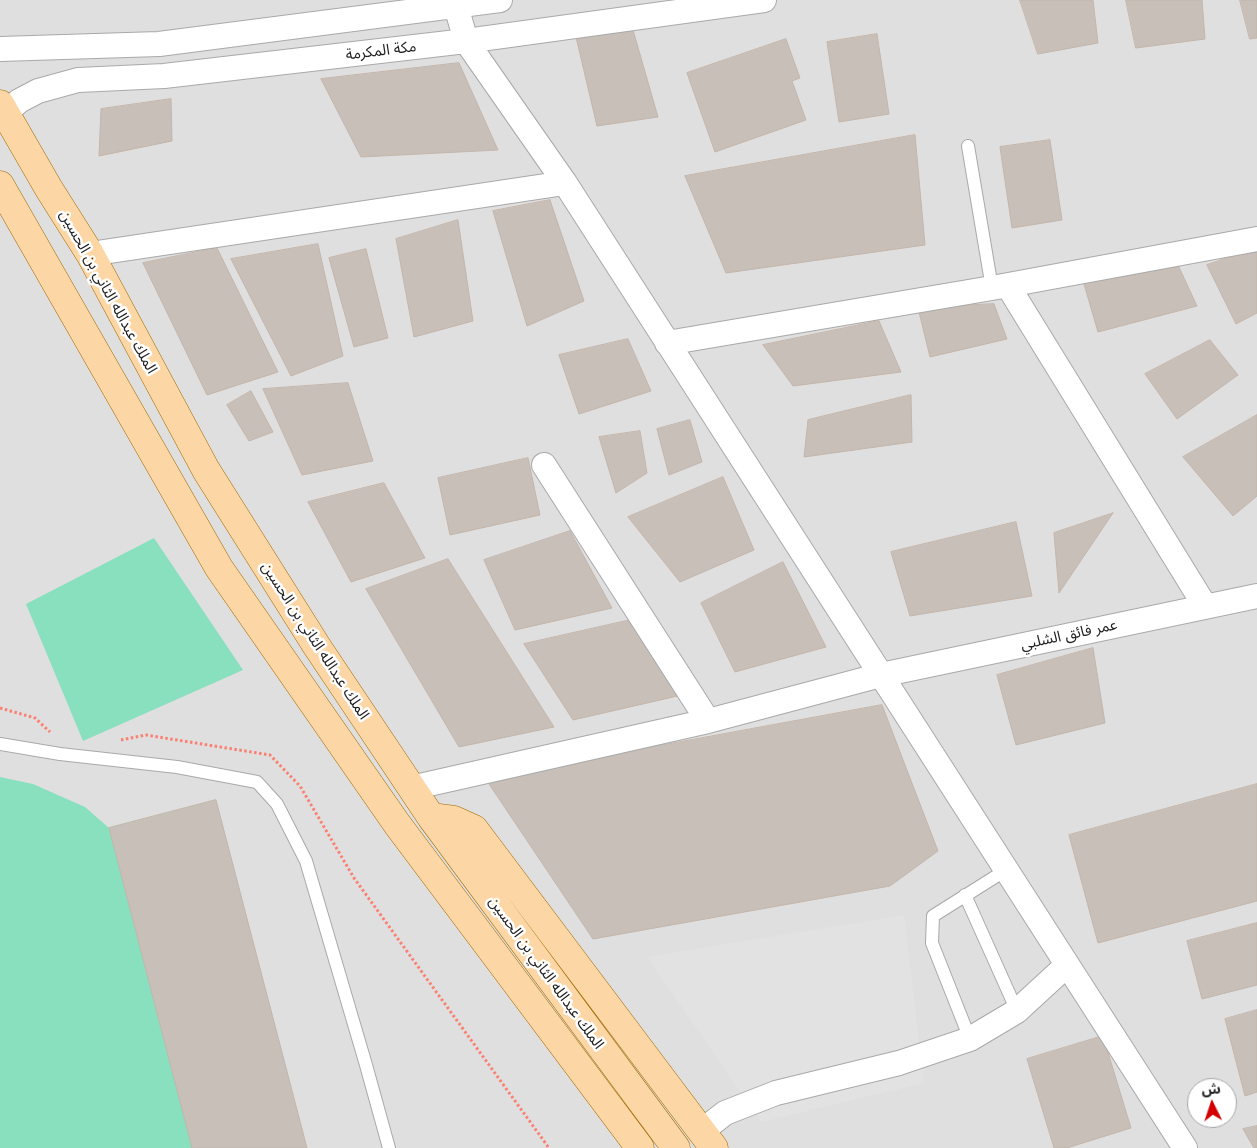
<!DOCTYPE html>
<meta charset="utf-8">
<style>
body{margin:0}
#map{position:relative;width:1257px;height:1148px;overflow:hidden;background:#f2efe9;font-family:"PT Sans","Noto Sans Arabic",sans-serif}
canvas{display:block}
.north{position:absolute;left:1187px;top:1078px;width:50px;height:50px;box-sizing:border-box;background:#fff;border:1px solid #a7a7a7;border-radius:50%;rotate:356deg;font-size:14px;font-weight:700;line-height:20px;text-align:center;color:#222}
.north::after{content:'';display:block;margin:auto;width:18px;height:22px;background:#d40000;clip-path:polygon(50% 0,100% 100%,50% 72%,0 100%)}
</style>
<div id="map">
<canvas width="1257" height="1148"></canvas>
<div class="north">ش</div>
</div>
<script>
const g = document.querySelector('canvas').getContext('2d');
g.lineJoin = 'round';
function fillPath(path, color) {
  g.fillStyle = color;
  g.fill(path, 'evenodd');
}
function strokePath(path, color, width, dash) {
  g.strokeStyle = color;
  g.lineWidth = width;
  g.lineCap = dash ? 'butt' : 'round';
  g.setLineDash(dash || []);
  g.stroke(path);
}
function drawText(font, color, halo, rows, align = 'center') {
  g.font = font + ' "PT Sans","Noto Sans Arabic",sans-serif';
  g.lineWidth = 5;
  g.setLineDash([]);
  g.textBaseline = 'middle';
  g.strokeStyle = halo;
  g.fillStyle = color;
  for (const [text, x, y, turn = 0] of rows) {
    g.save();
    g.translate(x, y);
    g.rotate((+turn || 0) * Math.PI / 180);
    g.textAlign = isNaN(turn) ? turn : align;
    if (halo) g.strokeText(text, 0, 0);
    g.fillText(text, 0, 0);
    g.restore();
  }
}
fillPath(new Path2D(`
 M0,0H1257V1148H0ZM1197,1088H1227V1118H1197Z`), '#e0dfdf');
fillPath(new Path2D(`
 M154,538L243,670L83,741L26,604Z
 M0,777L33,784L85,807L109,828L216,800L307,1148H0Z`), '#88e0be');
fillPath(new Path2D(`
 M904,915L924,1083L761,1122L647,957Z`), '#e2e2e2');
const building = new Path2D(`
 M1020,0H1093L1098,43L1038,54Z
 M1126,0H1202L1205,39L1136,48Z
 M1240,0H1257V38L1250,39Z
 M633,30L658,117L597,126L576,37Z
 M877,34L889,114L839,122L827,42Z
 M786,39L800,78L792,81L806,120L715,152L687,73Z
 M459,63L498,150L361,157L321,79Z
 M171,99L172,141L99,156L101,109Z
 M915,135L925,245L726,273L685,176Z
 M1050,140L1062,220L1012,228L1000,147Z
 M550,200L584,301L527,326L493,211Z
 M458,220L473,321L414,337L396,239Z
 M318,244L343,356L291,376L231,259Z
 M217,248L278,372L207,395L143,263Z
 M1257,248V313L1236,324L1207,265Z
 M366,249L388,338L354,347L329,258Z
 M1178,265L1197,306L1098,332L1084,284Z
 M994,304L1007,339L930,357L918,308Z
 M879,321L901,372L793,386L763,345Z
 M628,339L651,391L579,414L559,355Z
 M1210,340L1238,375L1177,419L1145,374Z
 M348,383L373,461L302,475L263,389Z
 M251,391L273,432L249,441L227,405Z
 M911,395L912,442L804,457L808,420Z
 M1257,415V496L1233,516L1183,457Z
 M690,420L702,462L669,475L657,429Z
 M640,431L647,473L616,493L599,437Z
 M528,458L540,515L450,535L438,478Z
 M723,477L754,550L680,582L628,517Z
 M384,483L425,558L351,582L308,502Z
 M1113,513L1059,593L1054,533Z
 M1016,522L1032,596L910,616L891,552Z
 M570,531L612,608L515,630L484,560Z
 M448,559L554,727L459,747L366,589Z
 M783,562L826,647L735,672L701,603Z
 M635,619L682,695L573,720L524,644Z
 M1093,648L1105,723L1016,745L997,675Z
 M882,705L938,851L890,886L593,939L485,778Z
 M1257,784V901L1098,943L1069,835Z
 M216,800L307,1148H192L109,828Z
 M1257,923V985L1202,999L1187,941Z
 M1257,1010V1092L1245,1096L1225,1019Z
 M1103,1036L1131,1128L1067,1148H1054L1027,1059Z
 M1257,1126V1148H1254L1243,1129Z`);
fillPath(building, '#c7bfb8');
strokePath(building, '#c4b6ab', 1);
const service = new Path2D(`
 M968,146L992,288
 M0,744L60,754L177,767L257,782L277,804L306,861L366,1065L389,1148
 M965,895L1017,1011
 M970,1039L932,943L933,916L1006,870`);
const minor = new Path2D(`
 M456,6L466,41L565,183L1185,1148
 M0,49L159,44L500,0
 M5,114L19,101L38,91L78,80L164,76L466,41L764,0
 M90,254L565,183
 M1008,286L1205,606
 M667,343L992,288L1257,239
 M544,465L708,721
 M411,788L708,721L881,675L1257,596
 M702,1131L725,1113L776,1093L899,1063L970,1039L1017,1011L1067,965`);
const primary = new Path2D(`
 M0,104L49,189L90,254L206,470L316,645L431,817L676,1148
 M0,185L219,568L397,824L640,1148
 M431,817L454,820L474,829L714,1148`);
strokePath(service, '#a9a9a9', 14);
strokePath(minor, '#a9a9a9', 26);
strokePath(primary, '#a06b00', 29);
strokePath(new Path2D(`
 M0,708L35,718L50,732
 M121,740L146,735L270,755L300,786L354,878L549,1148`), '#fa8072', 3, [2.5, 2.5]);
strokePath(service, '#fff', 12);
strokePath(minor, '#fff', 24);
strokePath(primary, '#fcd6a4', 28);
drawText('15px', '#222', '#fff', [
 ["مكة المكرمة",381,51,-7],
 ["الملك عبدالله الثاني بن الحسين",108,292,61],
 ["عمر فائق الشلبي",1069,635,-12],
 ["الملك عبدالله الثاني بن الحسين",315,641,57],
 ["الملك عبدالله الثاني بن الحسين",546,973,54]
]);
</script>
